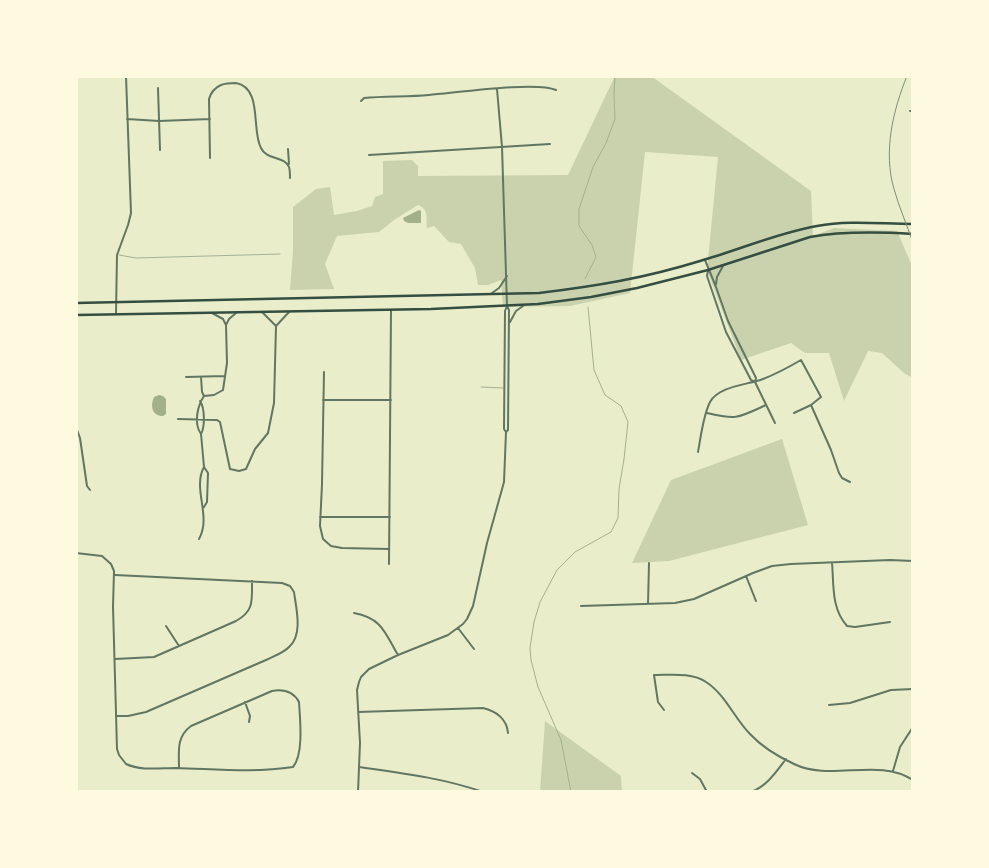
<!DOCTYPE html>
<style>
body{margin:0}
#map{position:relative;width:989px;height:868px;overflow:hidden;background:#e9edc9;font-family:"Roboto Condensed",sans-serif}
canvas{display:block}
.frame{position:absolute;inset:0;border:78px solid #fefae0;pointer-events:none}
</style>
<div id="map">
<canvas width="989" height="868"></canvas>
<div class="frame"></div>
</div>
<script>
const g = document.querySelector('canvas').getContext('2d');
g.lineJoin = 'round';
function fillPath(path, color) {
  g.fillStyle = color;
  g.fill(path, 'evenodd');
}
function strokePath(path, color, width, dash) {
  g.strokeStyle = color;
  g.lineWidth = width;
  g.lineCap = dash ? 'butt' : 'round';
  g.setLineDash(dash || []);
  g.stroke(path);
}
fillPath(new Path2D(`
 M615,76H651L811,191L813,236L834,228L897,231L913,268V378L904,373L882,353L868,351L844,401L829,353H805L791,343L741,360L707,270L718,157L645,152L630,293L570,306L503,307L501,280L488,285H478L475,268L461,244L449,242L434,226L427,228C426,218 429,209 418,205L394,220L379,232L337,236L325,264L334,289L290,290L293,251V207L316,189L330,187L334,215L357,211L372,206L375,197L383,194V161L412,160L418,166V176L568,175Z
 M782,439L808,525L669,561L632,563L671,480Z
 M545,721L621,776L622,792H540Z`), '#cad2ad');
fillPath(new Path2D(`
 M419,210L421,211V223H408L404,221L403,218Z
 M159,395L163,396L166,399V414L163,416C152,416 150,406 154,397Z`), '#a3b18a');
strokePath(new Path2D(`
 M585,279L596,257L592,245L579,226V209L593,167L606,143L615,119L614,94L615,76
 M571,792L561,740L538,687L531,660L530,648L534,622L540,602L557,570L575,552L611,532L618,518L619,489L624,459L628,422L621,406L605,395L594,370L588,307`), '#a3b18a', 1);
strokePath(new Path2D(`
 M119,255L136,258L280,254
 M481,387L503,388`), '#617663', 0.5);
strokePath(new Path2D(`
 M158,88L160,150
 M361,101L364,98C386,96 408,97 429,95C455,93 536,81 556,90
 M910,111H913
 M127,119L159,121L210,119
 M288,149L289,164
 M369,155L550,144
 M210,158L209,99C211,92 214,88 221,85C226,83 231,83 236,83C263,88 251,130 261,148C266,160 285,156 289,167C290,170 290,175 290,178
 M705,260L716,287L728,321L756,378L755,382
 M708,270L707,276L726,332L751,380L755,382L775,423
 M716,284L717,277L723,266
 M492,293L499,288L507,276
 M262,312L276,326
 M116,313L117,255L128,225L131,213L126,76
 M212,313L223,319L226,325
 M510,322L516,311L523,306
 M276,326L289,312
 M324,372L322,484L320,526L323,539L331,546L342,548L389,549
 M186,377L225,376
 M201,377L202,392L204,396
 M323,400H391
 M200,401C205,408 205,427 201,434
 M811,405L831,450L839,473L842,478L850,482
 M707,413C737,420 738,418 766,405
 M178,419L217,420L220,422L230,469L239,471L246,469L255,449L268,433L274,403L276,326
 M76,427L80,438L87,486L90,490
 M506,432L504,429L505,311L507,306
 M698,452C701,436 703,416 710,402C719,386 747,385 763,379C776,374 789,367 801,360L821,397L811,405L794,413
 M204,507L207,502L208,473L204,467L201,434C193,423 198,405 204,396L214,395L223,390L227,363L226,325L229,319L236,313
 M320,517H390
 M199,539C212,516 192,489 204,467
 M76,553L102,556L111,564L114,571L113,607L117,749L119,755L126,764C141,771 160,768 176,768C215,769 255,773 293,767C304,754 300,719 299,702C293,691 283,689 272,691L191,726C176,737 179,752 179,768
 M832,563C834,585 831,608 847,626L855,627L890,622
 M389,564L391,310
 M115,575L282,583L290,586L294,592C296,608 303,633 290,646C284,653 274,656 266,660L146,712L128,716H116
 M746,576L756,601
 M648,604L649,563
 M581,606L675,603L694,599L753,573L772,566L791,564L890,560L913,561
 M354,613C382,618 385,633 398,655
 M166,626L179,646
 M458,628L474,649
 M115,659L154,657L236,621C254,611 252,601 252,581
 M245,702L250,716L249,722
 M829,705L850,703L891,690L913,689
 M664,710L658,702L654,675C670,675 692,672 706,682C726,695 734,718 750,734C761,746 779,757 794,764C831,782 878,757 913,780
 M358,712L483,708C496,711 507,719 508,733
 M359,767C401,773 443,778 483,792
 M893,771L900,747L913,727
 M692,773L700,779L707,792
 M358,792L360,743L357,690L359,682L361,677L369,669L398,655L448,635L463,624L467,619L473,606L487,543L504,482L506,432L508,430L509,310L507,306L502,147L497,89
 M751,792C767,786 776,772 786,759`), '#617663', 2);
strokePath(new Path2D(`
 M76,303L539,293C597,286 645,278 700,261C739,250 777,233 817,226C849,220 881,224 913,224
 M76,315L431,309L538,304L591,297L637,288L708,270L810,237C843,231 879,232 913,234`), '#344e41', 2.5);
strokePath(new Path2D(`
 M907,76C893,110 883,152 894,189C899,207 907,225 913,243`), '#7c8e77', 1);
</script>
